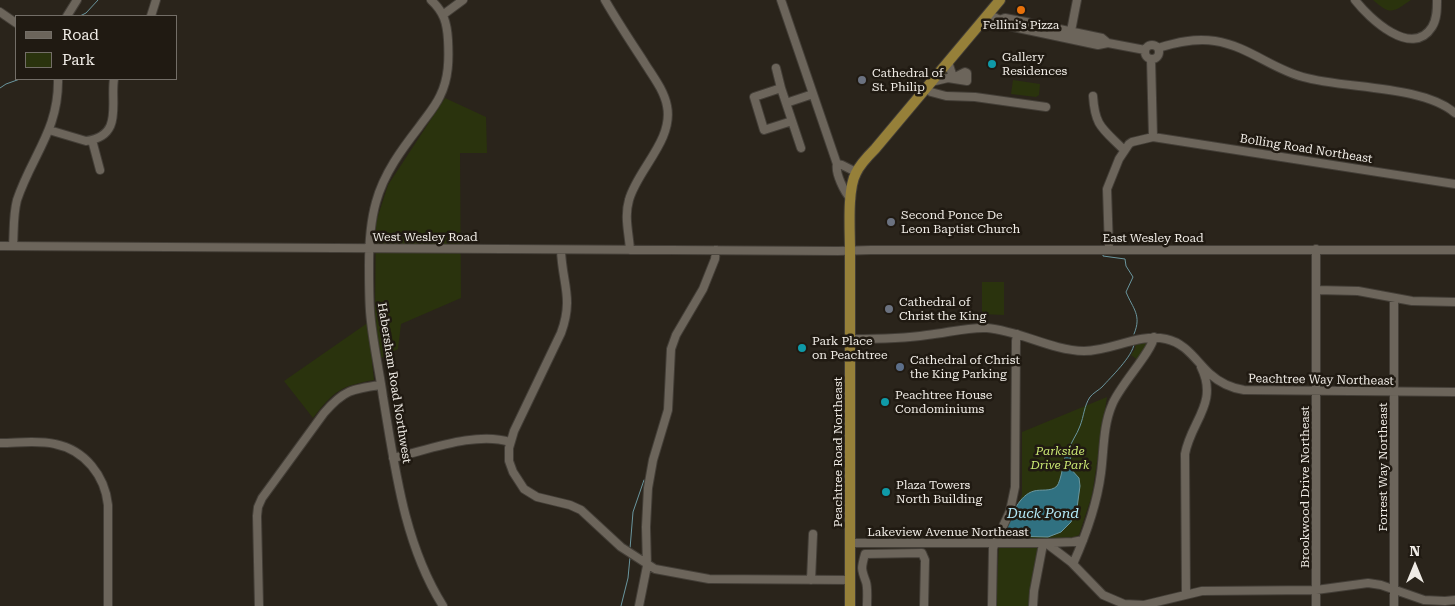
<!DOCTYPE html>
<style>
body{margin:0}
#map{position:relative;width:1455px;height:606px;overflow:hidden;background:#2a241b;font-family:"Roboto Serif",serif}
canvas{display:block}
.legend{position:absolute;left:15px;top:15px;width:162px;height:65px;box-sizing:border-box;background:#201a12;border:1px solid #736e67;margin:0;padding:6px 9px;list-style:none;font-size:15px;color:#f0ece6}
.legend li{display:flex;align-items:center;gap:10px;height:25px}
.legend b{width:25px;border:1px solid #736e67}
.north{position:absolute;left:1390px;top:541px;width:50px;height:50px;-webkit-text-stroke:4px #201a12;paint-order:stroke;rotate:0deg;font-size:14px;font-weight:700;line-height:20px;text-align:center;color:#f0ece6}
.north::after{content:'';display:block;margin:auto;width:18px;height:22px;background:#f0ece6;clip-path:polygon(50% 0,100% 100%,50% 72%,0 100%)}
</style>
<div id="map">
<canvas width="1455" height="606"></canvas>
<ul class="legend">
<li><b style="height:6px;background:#6c655b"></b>Road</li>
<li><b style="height:14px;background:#2a330d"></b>Park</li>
</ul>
<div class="north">N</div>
</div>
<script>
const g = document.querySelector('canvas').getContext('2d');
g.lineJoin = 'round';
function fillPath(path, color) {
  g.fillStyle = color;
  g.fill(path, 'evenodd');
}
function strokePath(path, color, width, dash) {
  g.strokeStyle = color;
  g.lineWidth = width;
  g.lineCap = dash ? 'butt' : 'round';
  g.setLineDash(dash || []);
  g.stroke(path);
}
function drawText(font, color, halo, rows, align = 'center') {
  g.font = font + ' "Roboto Serif",serif';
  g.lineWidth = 5;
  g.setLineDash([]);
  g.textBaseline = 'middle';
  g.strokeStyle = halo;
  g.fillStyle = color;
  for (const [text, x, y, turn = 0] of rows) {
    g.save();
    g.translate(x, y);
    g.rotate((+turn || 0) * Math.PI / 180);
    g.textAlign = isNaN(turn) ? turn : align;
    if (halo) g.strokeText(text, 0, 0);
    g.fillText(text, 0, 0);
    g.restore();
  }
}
fillPath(new Path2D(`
 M1373,0H1411C1393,12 1391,16 1373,0Z
 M1013,80L1040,84L1039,95L1036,97L1011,94Z
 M445,98L486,117L487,153H460L461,298L401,324L398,349L372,363L374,380C340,386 334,391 313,418L284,381L366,324L375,314L376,222L388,185Z
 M982,282H1004V315L982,314Z
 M1152,339L1139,361L1131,355L1135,349L1136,342Z
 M1107,397L1092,495L1079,535L1039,552L1032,606H996L999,543L1022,495V432Z`), '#2a330d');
const water = new Path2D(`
 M1069,450L1071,455L1069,467L1079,478L1080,486L1077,508L1071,522L1061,532L1048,537L1010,536L1006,531V528C1012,515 1019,495 1034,491C1041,489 1051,492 1057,486C1061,481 1064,460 1066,452Z`);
fillPath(water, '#307181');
strokePath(water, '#6a969f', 1);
strokePath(new Path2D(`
 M80,16L86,13L98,0
 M0,88L6,84L20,79
 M1103,254V256L1125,259L1126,266L1133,277L1126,292C1133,309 1142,315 1134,334
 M1069,450C1071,441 1077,435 1080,426C1084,416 1084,406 1090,397C1093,393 1099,390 1102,387C1111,377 1133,356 1134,344
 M630,549L633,512L644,480
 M621,606L628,578L630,557`), '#6a969f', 1);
const minor = new Path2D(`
 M431,0C444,12 447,23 448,40C449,59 449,78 440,96C435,107 426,117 419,127C402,149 384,173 376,202C370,223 369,243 369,265C369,280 369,296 370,311C372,339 379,368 383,397C395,468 404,544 443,606
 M605,0C617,21 631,42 644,62C652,75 664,90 667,106C674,140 637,170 629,200C624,217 629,233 630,250
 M781,0L837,164C835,173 844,192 851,199
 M1355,0C1369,18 1412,59 1432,27C1437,19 1437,9 1437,0
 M0,12L16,23
 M444,14L463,0
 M988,14L1000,20L1004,25L1098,45L1108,43L1145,50
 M67,16L77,0
 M151,16L156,0
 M1000,20L1005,18L1026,22L1102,38L1108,43
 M1071,31L1077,0
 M1145 52a7 7 0 1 1 14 0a7 7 0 1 1-14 0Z
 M1158,48C1177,42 1195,38 1215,41C1248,46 1272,69 1303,77C1345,89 1422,85 1455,113
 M1151,59L1153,137
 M776,68L781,88
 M931,82L948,78L967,81V73L965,72L955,77L952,74L948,62
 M926,88L931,92L946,96L975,97L1046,107
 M1093,96C1095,126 1102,128 1122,148
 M786,103L792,121L764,130L754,97L781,88L786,103L813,94
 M792,121L801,148
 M49,130L86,141C124,136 110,103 114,79
 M92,140L100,170
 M837,164L842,165L856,172
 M0,246L838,251L871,250H1455
 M13,246C14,231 13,215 17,200C32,155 59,130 58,79
 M1109,249L1107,189L1119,159L1129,144L1132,142L1153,137L1455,184
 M1316,249V606
 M561,250C562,283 574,298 561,333L514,431L509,448V461L513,472L524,489L537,497L570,505L581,510L621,547L655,569L709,579L850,580
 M1316,290L1358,291L1412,301L1455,302
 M1394,299V606
 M851,339C876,339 901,339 927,335C947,333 967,327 987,328C1021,331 1050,350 1084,351C1112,351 1138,333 1166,339C1186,343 1196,361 1210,374C1220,383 1231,388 1244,390L1455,392
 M0,443C18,443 38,440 55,444C85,450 105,476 108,505V606
 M393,458C428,450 476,431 510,442
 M850,543H1046L1071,562L1103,595L1124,604L1144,605L1202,591L1316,590L1368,583L1381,585L1424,600L1445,601L1455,600
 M1046,543L1073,542L1083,540
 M1073,564C1086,535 1097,504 1101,473C1104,450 1103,426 1112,405C1119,386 1152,352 1154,337
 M811,580L813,534
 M1186,594L1185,454C1191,421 1219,403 1201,367
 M259,606L257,516L258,507L262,498L324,413C344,390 352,389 381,385
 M639,606L647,566L646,527L648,488L653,460L668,410L671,349L676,335L703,289L715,259L716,250
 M867,606C867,599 868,588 866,582C861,569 861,568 865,554L922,553L925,560L924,606
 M992,606L993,548L1010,511L1015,487L1016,341L1017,334
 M1033,606L1034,591L1043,544`);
const highway = new Path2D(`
 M850,606V251C850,231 847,189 856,173C860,164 868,156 875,149L1000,0`);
strokePath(minor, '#433e37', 10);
strokePath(highway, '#433e37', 12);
strokePath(minor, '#6c655b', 8);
strokePath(highway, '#968039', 10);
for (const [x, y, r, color] of [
 [1021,10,5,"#e8710a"],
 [992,64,5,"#0f9aa8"],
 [862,80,5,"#6b7280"],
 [891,222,5,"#6b7280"],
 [889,309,5,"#6b7280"],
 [802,348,5,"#0f9aa8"],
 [900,367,5,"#5c6f8a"],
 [885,402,5,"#0f9aa8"],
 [886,492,5,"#0f9aa8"]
]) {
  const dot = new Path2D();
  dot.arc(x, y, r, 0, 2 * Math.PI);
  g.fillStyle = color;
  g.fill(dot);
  strokePath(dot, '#201a12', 2);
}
drawText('12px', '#f0ece6', '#201a12', [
 ["Fellini's Pizza",1021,25,"center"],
 ["Gallery",1002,57],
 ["Residences",1002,71],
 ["Cathedral of",872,73],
 ["St. Philip",872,87],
 ["Second Ponce De",901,215],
 ["Leon Baptist Church",901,229],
 ["Cathedral of",899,302],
 ["Christ the King",899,316],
 ["Park Place",812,341],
 ["on Peachtree",812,355],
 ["Cathedral of Christ",910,360],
 ["the King Parking",910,374],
 ["Peachtree House",895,395],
 ["Condominiums",895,409],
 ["Plaza Towers",896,485],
 ["North Building",896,499]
], 'left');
drawText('12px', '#f0ece6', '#201a12', [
 ["Bolling Road Northeast",1306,149,9],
 ["West Wesley Road",425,237],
 ["East Wesley Road",1153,238],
 ["Peachtree Way Northeast",1321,380,1],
 ["Habersham Road Northwest",394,383,81],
 ["Peachtree Road Northeast",838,452,-90],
 ["Forrest Way Northeast",1383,467,-90],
 ["Brookwood Drive Northeast",1305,487,-90],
 ["Lakeview Avenue Northeast",948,532]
]);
drawText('italic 12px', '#cae773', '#201a12', [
 ["Parkside",1060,451],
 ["Drive Park",1060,465]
]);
drawText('italic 14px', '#b4eaf9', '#201a12', [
 ["Duck Pond",1043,514]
]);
</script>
